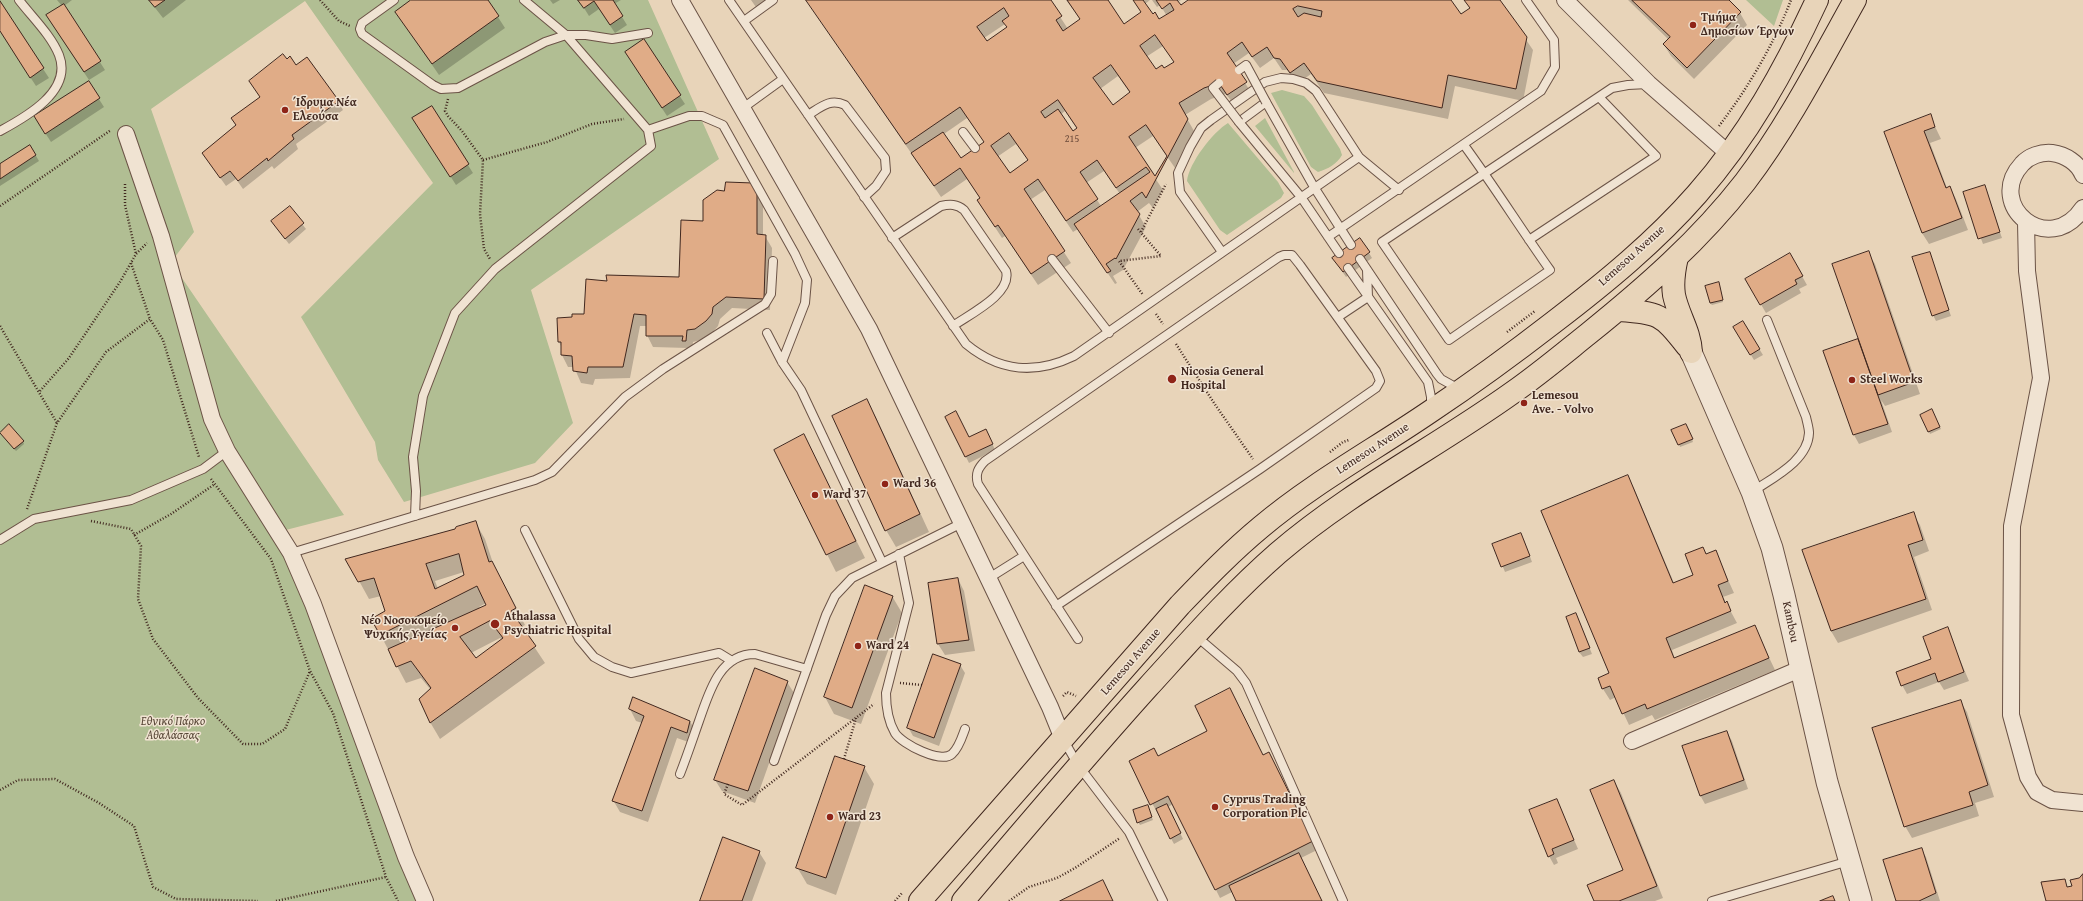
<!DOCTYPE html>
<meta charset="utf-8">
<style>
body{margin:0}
canvas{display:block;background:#e8d4b9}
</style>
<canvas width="2083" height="901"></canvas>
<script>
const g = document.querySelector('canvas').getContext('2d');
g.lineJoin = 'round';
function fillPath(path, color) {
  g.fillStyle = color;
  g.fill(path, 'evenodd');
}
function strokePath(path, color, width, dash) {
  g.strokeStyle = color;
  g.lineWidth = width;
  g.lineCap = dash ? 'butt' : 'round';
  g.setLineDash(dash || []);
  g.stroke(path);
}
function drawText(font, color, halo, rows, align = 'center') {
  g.font = font + ' "Gentium Book Plus",serif';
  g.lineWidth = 3;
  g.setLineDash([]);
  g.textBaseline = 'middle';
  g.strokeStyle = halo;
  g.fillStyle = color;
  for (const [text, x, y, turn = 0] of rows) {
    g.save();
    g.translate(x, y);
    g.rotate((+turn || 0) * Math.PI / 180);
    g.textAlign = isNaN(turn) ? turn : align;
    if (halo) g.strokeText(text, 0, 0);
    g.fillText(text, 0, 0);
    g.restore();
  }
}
fillPath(new Path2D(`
 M0,0H648L719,159L531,290L573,423L535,463L404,502L378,460L375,442L301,317L433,183L305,1L151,109L194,232L171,262L344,515L278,532L431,901H0Z
 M1746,0H1783L1774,26Z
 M1282,90L1304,96L1312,105L1340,149L1342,155C1337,164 1328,169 1318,172L1311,167L1271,93Z
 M1265,118L1294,172V173L1255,126Z
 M1228,123L1278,182L1284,193L1281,198L1227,235L1220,230L1187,181C1189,163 1213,132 1228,123Z`), '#b1be93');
fillPath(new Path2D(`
 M57,0H72L64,6L105,70L89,80L47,16L62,6Z
 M149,0H186L163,18Z
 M413,0H487L505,28L439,75L396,12Z
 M550,0H560L553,4Z
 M579,0H621L614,4L627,25L615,33L599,9L589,16Z
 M751,0H773L758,10Z
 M807,0H1049L1068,29L1081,20L1066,0H1109L1108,1L1123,25L1142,13L1133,0H1150L1145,4L1159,21L1167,16L1160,5L1157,7L1152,0H1181L1178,2L1180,6L1190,0H1450L1461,15L1470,9L1465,0H1499L1533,50L1523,101L1455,86L1448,119L1324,93L1311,74L1297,84L1287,70H1282L1274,58L1260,68L1249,53L1233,64L1252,94L1235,106L1226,94L1211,99L1185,115L1194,131L1175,168L1153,136L1135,148L1163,190L1153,208L1149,203L1137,212L1146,227L1123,270L1113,276L1117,283L1115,284L1078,229L1073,232L1045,190L1030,200L1071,263L1038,285L1005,236L1002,238L985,212L978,201L981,199L967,179L941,197ZM1005,24L1008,28L987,42L984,38ZM1163,46L1174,62L1164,70L1156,71L1146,57ZM1118,76L1130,93L1112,106L1100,89ZM1065,111L1077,129L1073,132L1060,115ZM967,118L985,143L961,160L944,134ZM1016,144L1029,161L1010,175L997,157ZM1104,171L1120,194L1101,206L1086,183Z
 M1628,0H1727L1740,13L1747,25L1694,79L1671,56L1664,45L1669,40Z
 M0,3L49,78L36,86L0,31Z
 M643,41L685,104L667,116L626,53Z
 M287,60L338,101L343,110L296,144L298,149L274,169L272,166L243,189L236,179L226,186L209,162L236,126L232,119L260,97Z
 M88,82L104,107L51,142L40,125Z
 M431,107L473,173L456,185L419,127Z
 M1930,116L1941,139L1930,143L1947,188L1950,187L1956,199L1968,230L1929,244L1922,233L1885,132Z
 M30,146L39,161L0,186V165Z
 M753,184L763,201V236H765L772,248L770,310L732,308L720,319L718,326L712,333L701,340L693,342L692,352L690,353L687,348L653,347L647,335V326H640L630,378L595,379L593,385L581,383L574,367H568L562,355V348L559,342L573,318L585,315L608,282L680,278L704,222L725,192Z
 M1984,186L2002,238L1983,244L1964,193Z
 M289,207L306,229L289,244L276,227Z
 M1369,253L1372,258L1346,277L1337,264Z
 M1868,253L1875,264L1920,394L1885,406L1881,400L1892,432L1859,444L1854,435L1825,352L1859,340Z
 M1929,253L1951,316L1936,321L1933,315Z
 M1790,255L1807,285L1799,289L1801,293L1766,313L1746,279Z
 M1720,286L1723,302L1712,305L1710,303Z
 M1743,323L1763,355L1754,360L1734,328Z
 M866,401L876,417L929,532L896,547L886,530Z
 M1933,413L1941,429L1930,434L1921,415Z
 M946,417L969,438L989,436L995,450L969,463Z
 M1687,427L1693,442L1680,447L1673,430Z
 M2,435L23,441L24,444L16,451Z
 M804,436L865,558L836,572L775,451Z
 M1627,476L1634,488L1674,583L1695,575L1703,548L1707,555L1715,551L1734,593L1723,597L1737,623L1672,650L1675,659L1754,626L1775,670L1655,720L1652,715L1629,725L1616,697L1610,700L1603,689L1610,674Z
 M1913,514L1920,525L1929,551L1914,557L1932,610L1838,643L1831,631L1804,551Z
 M475,522L485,539L494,566L525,625L521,627L545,663L440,739L430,722V689L421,678L406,683L372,619L386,611L381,596L369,599L347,559L456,530ZM464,572L465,576L438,589L435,581ZM486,603L487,605L480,608L479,607ZM500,638L502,640L476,659L471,653Z
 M1524,540L1532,562L1505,572L1494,545Z
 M958,579L964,591L975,651L945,655L938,644Z
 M892,596L902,613L861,724L834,714L825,697Z
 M1576,614L1592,654L1583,657L1579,652Z
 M1947,629L1969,681L1944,690L1939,682L1907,694L1902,685L1932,660Z
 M960,665L965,673L939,746L913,736L908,727Z
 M787,682L794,693L755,803L722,791L715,780Z
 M1235,698L1263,756L1274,762L1317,850L1301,858L1322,901H1237L1232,892L1220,898L1173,804L1168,807L1183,839L1174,844L1130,762L1158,757L1209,731Z
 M1960,701L1967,712L1994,797L1975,803L1979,816L1912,838L1905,826Z
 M630,709L690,721L696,733L694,744L677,738L648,822L620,812L613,800L642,723L636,721Z
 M1727,732L1732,741L1748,789L1705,804L1700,795Z
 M864,767L874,784L836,895L807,884L797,867Z
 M1614,781L1621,793L1663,898L1655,901H1595L1624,871Z
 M1557,800L1578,849L1556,858L1558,863L1554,865L1549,856Z
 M1148,808L1153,820L1140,825L1138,822Z
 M1921,849L1926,857L1940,901H1897Z
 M759,852L766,863L752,901H701Z`), '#0003');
const building = new Path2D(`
 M149,0H165L155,7Z
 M411,0H488L499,16L432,64L395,12Z
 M578,0H613L623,16L610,25L594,1L584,8Z
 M806,0H1051L1062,16L1056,20L1063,31L1080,19L1067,0H1108L1124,24L1141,12L1133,0H1143L1153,14L1155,12L1159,19L1174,10L1170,3L1162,9L1156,0H1177L1181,5L1188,0H1451L1461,14L1470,8L1464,0H1500L1527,37L1516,89L1448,75L1442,108L1317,81L1304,63L1290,73L1280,59L1274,58L1267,47L1252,57L1242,42L1227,53L1247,82L1227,95L1219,83L1204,88L1179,103L1188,119L1146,198L1142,192L1130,201L1140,214L1116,259L1115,258L1106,264L1111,271L1107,273L1074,224L1150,172L1146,167L1116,188L1097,160L1080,172L1098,199L1066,221L1038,179L1024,189L1065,251L1031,274L998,225L995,227L977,200L980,198L960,168L934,186L911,153L943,132L961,158L984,142L960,107L906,144ZM1298,6L1322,11L1321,17L1304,13L1298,17L1293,9ZM1004,8L1009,16L1002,21L1007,27L987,41L977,27ZM1155,35L1174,62L1164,68L1162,65L1156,69L1140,46ZM1111,65L1130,92L1113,105L1093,78ZM1058,100L1077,128L1073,131L1058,109L1045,118L1041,112ZM1146,125L1167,156L1155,176L1129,137ZM1009,133L1028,160L1010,173L991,146Z
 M1632,0H1729L1741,12L1687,68L1663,44L1670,37Z
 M0,1L44,68L30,78L0,31Z
 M64,4L101,61L84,72L46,15Z
 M644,39L681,95L662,108L625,52Z
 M283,54L287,59L290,56L296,65L307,57L339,101L292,135L294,139L268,161L267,158L238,181L230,171L220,178L202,153L236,125L231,118L260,97L249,81Z
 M89,81L100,98L45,134L34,116Z
 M432,106L469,164L450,177L412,118Z
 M1931,114L1935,127L1924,131L1946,188L1950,186L1962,218L1922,233L1884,132Z
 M30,145L36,155L0,179V164Z
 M726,182L753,183L757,189V234L766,235L764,299L726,297L713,307L712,314L706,321L695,329L687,330L686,341H682L683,336H646V315L634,314L623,367H588L587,373L573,371L572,356L561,355V342H558L557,318L572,317V314H584L586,279L607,281L606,275L679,277L681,220L703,221V200L717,190L724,191Z
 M1985,185L2000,232L1978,239L1963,192Z
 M290,206L304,223L285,239L271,221Z
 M1360,238L1370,252L1343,272L1332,258Z
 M1869,251L1914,382L1878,395L1832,264Z
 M1930,252L1949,310L1932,316L1912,257Z
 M1790,253L1803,276L1795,280L1797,284L1760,305L1745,279Z
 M1719,282L1723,300L1710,303L1705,286Z
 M1743,321L1760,349L1750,355L1733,327Z
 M1858,339L1888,424L1853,435L1823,351Z
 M867,399L920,514L885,531L832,416Z
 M1932,409L1940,427L1928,432L1920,415Z
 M956,411L969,437L986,429L993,444L965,457L945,417Z
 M9,424L24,441L14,449L0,433Z
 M1686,424L1693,439L1678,445L1671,430Z
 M804,434L856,541L826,555L774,450Z
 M1628,475L1673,583L1693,575L1685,554L1703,547L1706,554L1716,550L1728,581L1718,585L1725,603L1727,601L1731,611L1666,638L1674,658L1755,625L1769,658L1647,709L1645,704L1622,714L1610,686L1602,689L1598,678L1609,673L1541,511Z
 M1914,512L1923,540L1908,545L1926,599L1831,631L1802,550Z
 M476,521L489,562L492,561L516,608L511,611L536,646L430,723L419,699L431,688L411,661L396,667L388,649L486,605L477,586L380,635L371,619L385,611L374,578L358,582L345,559L455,529L456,527ZM459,554L464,575L435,589L426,564ZM490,621L503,638L476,658L460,637Z
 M1521,533L1530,556L1501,567L1492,544Z
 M958,578L969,640L937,644L928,583Z
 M865,585L893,596L852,708L824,697Z
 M1576,613L1590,648L1579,652L1566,617Z
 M1948,627L1964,672L1938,682L1935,673L1901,686L1896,672L1931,659L1923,637Z
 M933,654L961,664L934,738L907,728Z
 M755,668L788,681L748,791L714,780Z
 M1230,688L1263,755L1269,752L1313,841L1215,890L1168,796L1150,805L1129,761L1154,748L1158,756L1207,731L1195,706Z
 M633,697L690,721L687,733L671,727L642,811L612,801L644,716L629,709Z
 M1961,700L1988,785L1969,792L1973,805L1904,827L1872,728Z
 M1727,731L1744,780L1700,796L1682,746Z
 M835,756L865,766L826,878L796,868Z
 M1614,780L1657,886L1619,901H1594L1587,885L1623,870L1590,790Z
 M1557,799L1574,840L1552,849L1554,854L1548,857L1529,810Z
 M1167,804L1181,833L1170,839L1156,809Z
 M1148,805L1152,817L1137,823L1133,810Z
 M723,837L760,851L742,901H700Z
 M1922,848L1936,893L1919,901H1896L1883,860Z
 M1299,853L1322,901H1236L1229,886Z
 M2083,874V901H2046L2041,882L2065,879L2067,887L2072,886L2070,880L2079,878Z
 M1103,880L1113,901H1060Z
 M1833,896L1835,901H1820Z`);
fillPath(building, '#e0ac87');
strokePath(building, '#41281f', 1);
const service = new Path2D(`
 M394,0L362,23L360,29L362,34L433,85L441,89L458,88L545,42L566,35L524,0
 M729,0L966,344C1000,372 1035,375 1074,356L1359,157
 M744,21L773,0
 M566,35L648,130
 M566,35H586L612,39L648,33
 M743,108L783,79
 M808,115C821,107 830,98 845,105L885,158L886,171L876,186L864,197
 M0,131C26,117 73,91 59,55C51,35 32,17 19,0
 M963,132L975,148
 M1464,145C1494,186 1521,229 1550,270L1449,340L1382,242L1612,88L1628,85L1648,84
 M1328,237L1541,91L1555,67L1554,40L1526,0
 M892,238L941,206C950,204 957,204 964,210L1006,271C1012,294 970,314 953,326
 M1529,240L1656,156L1599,97
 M1222,252L1180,192L1178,173L1190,147L1201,128L1211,120L1265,82L1281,78L1293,79L1306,83L1316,91L1359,157L1399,190
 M1339,253L1301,197L1239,122L1266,102L1314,187L1351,245
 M1052,259L1109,333
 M1360,259L1437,374L1441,379L1459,389
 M1348,268L1428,382L1431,397V407
 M1338,317L1368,297L1367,270
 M767,333L782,362L801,390L882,562
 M1752,492C1772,478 1808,461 1809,433C1809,428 1807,422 1806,417L1767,320
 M415,516L416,491L413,457L423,396L455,313L495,269L651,146L648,130L689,116H702L723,125L795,254L807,280L805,303L782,362
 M525,530L579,639L594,657L612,667L631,673L719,653L732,661
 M0,540L34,519L131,500L203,469L227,451
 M291,553L535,480L552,472L625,397L663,369L765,304L771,294L773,261
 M899,554L909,603L886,693C886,706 888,721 895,733C902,744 941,764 952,754C959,748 962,737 965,729
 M989,578L1024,556
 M1056,606L1260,469L1376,388L1380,381L1376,371L1300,265L1292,255H1284L1279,257L985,461C978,468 975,474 978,484L1078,639
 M1196,636L1237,671L1246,683L1343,901
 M1063,739L1078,765L1129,832L1163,901
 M774,761L826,615L835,596L852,578L962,523
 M680,774C687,756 693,738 699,721C709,693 719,654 755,654L807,669
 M1712,901L1849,861`);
const minor = new Path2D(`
 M680,0L869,329L1050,707L1063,739
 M1565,0L1649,84L1729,154
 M126,134L161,236L212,419L227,451L291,553L313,604L406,857L425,901
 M2083,175C2078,163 2066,155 2052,153C2041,152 2029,156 2022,164C1984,205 2049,259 2083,208
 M2026,222L2027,271L2041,378L2012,526L2011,715L2028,777L2037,792L2052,800L2083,803
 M1632,741L1800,669`);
const tertiary = new Path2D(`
 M1691,352L1752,492L1772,548L1784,595L1827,782L1861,901`);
const primary = new Path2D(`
 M1677,257C1674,270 1672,282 1674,295C1678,315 1690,331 1691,352
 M1618,310C1659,313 1661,313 1687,346
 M920,901L1180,605C1206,578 1232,551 1261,527C1313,483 1374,450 1431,411C1473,383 1514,353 1554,322C1605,283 1655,242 1697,194C1748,136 1785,69 1817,0
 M963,901C1024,829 1085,757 1148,687C1190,641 1231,594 1278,553C1350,491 1435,448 1512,393C1538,375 1563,354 1588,334C1645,288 1700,240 1745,182C1787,127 1821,61 1855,0`);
strokePath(service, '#6b5346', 10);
strokePath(minor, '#6b5346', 18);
strokePath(tertiary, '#6b5346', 23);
strokePath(primary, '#41281f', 24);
strokePath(new Path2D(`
 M320,0L339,21L350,26
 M448,99L445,111L448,116L462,131L483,160L480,214L484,249L490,259
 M1719,126C1748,88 1774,44 1791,0
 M483,160L547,142L592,124L624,119
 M125,184V205L136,254
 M0,206L111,130
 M1138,229L1161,256L1119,261L1143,295
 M1141,232L1166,184
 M131,263L150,319
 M1156,314L1163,324
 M0,326L57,423
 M1507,332L1535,311
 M1176,344L1214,403L1253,459
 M40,391L69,358L120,282L136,254L147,243
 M1330,452L1343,442L1349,440
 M211,479L271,559L310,671
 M27,509L57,423L106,352L150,319L163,340L199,457
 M91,521L131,529L141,546L138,599L153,639L198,698L243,744H262L285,729L310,671L333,713L386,877L398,901
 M134,535L171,514L215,484
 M900,683L922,685
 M1063,696L1067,692L1076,696
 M844,759L856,718
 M728,784L724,794L742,805L874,704
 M0,790L18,780L55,779L99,803L134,826L153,887L176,899L258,901
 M276,901L386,877
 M895,901L902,893
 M1009,901L1029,887L1057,878L1075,868L1120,838`), '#41281f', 2.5, [1, 2]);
strokePath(service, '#f0e3d2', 8);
strokePath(minor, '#f0e3d2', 16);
strokePath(tertiary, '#f0e3d2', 21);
strokePath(primary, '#e8d4b9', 22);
const serviceBridge = new Path2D(`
 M1239,70L1246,65L1266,102
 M1219,83L1213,88L1239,122`);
strokePath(serviceBridge, '#6b5346', 10, []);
strokePath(serviceBridge, '#f0e3d2', 8);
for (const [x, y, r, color] of [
 [1693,25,4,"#8f2418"],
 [285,110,4,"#8f2418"],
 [1172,379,5,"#8f2418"],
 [1852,380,4,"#8f2418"],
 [1524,403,4,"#8f2418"],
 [885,484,4,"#8f2418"],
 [815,495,4,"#8f2418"],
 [495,624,5,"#8f2418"],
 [455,628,4,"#8f2418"],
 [858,646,4,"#8f2418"],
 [1215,807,4,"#8f2418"],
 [830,817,4,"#8f2418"]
]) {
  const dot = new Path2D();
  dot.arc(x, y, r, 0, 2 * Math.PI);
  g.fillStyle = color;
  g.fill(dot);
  strokePath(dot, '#f0e3d2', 1.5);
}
drawText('10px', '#694939', null, [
 ["215",1072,139]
]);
drawText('bold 12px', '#41281f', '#f0e3d2', [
 ["Τμήμα",1701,18],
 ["Δημοσίων Έργων",1701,32],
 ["Ίδρυμα Νέα",293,103],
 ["Ελεούσα",293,117],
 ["Nicosia General",1181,372],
 ["Hospital",1181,386],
 ["Steel Works",1860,380],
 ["Lemesou",1532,396],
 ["Ave. - Volvo",1532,410],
 ["Ward 36",893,484],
 ["Ward 37",823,495],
 ["Athalassa",504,617],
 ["Psychiatric Hospital",504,631],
 ["Νέο Νοσοκομείο",447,621,"right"],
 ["Ψυχικής Υγείας",447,635,"right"],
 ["Ward 24",866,646],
 ["Cyprus Trading",1223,800],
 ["Corporation Plc",1223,814],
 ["Ward 23",838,817]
], 'left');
drawText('12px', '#41281f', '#f0e3d2', [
 ["Lemesou Avenue",1632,256,-42],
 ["Lemesou Avenue",1373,449,-33],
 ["Kambou",1790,622,78],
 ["Lemesou Avenue",1131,662,-49]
]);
drawText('italic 12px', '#574636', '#f0e3d2', [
 ["Εθνικό Πάρκο",173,722],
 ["Αθαλάσσας",173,736]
]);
</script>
